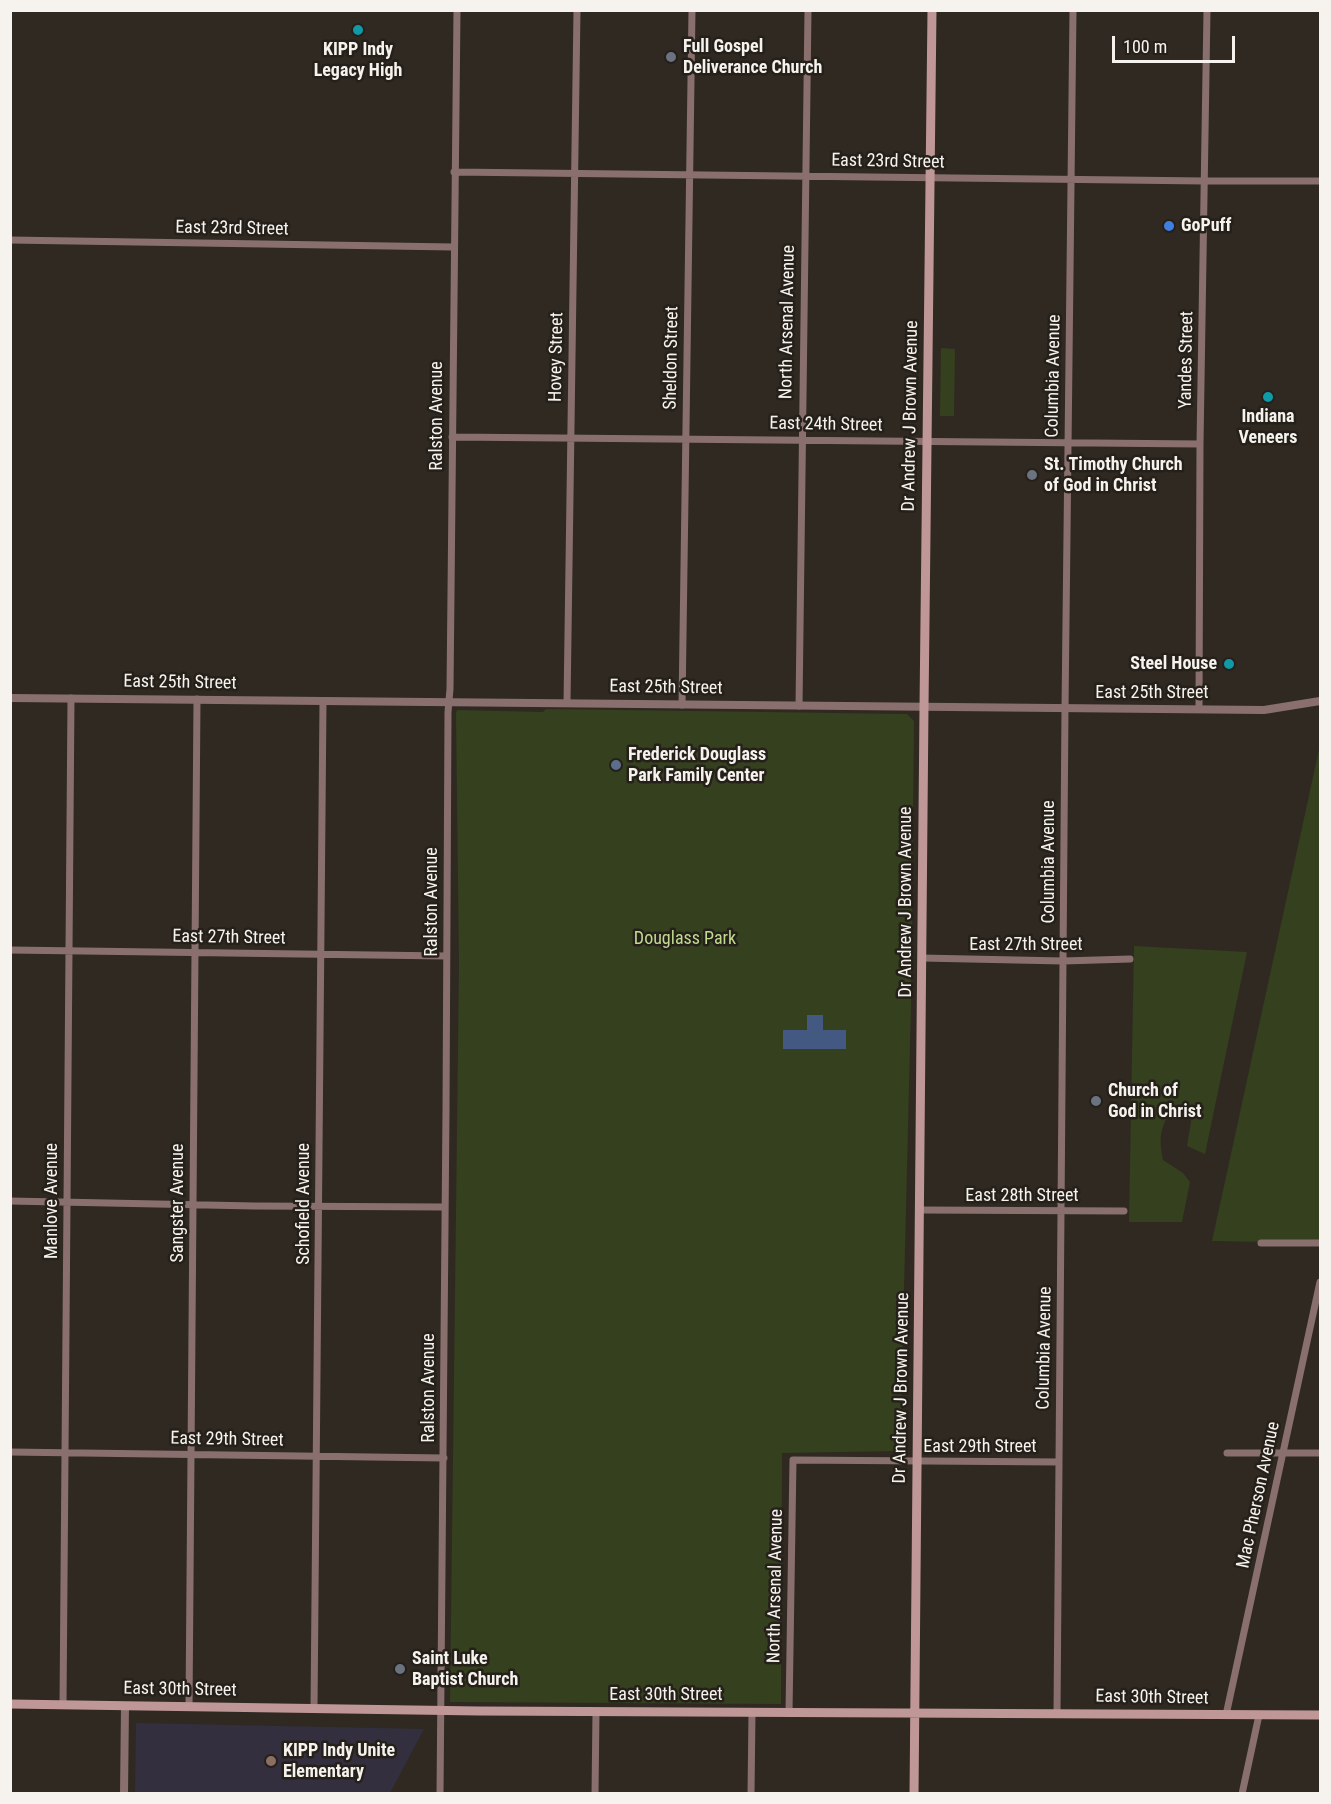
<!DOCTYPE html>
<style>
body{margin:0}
#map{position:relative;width:1331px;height:1804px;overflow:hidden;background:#2f2922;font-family:"Roboto Condensed",sans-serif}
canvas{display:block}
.frame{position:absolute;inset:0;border:12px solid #f6f3ee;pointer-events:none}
.scale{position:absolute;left:1112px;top:36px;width:123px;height:27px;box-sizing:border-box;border:3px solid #f6f3ee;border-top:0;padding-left:8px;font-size:18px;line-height:21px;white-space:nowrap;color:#f6f3ee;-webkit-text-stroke:4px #252019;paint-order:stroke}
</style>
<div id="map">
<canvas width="1331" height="1804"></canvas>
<div class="frame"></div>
<div class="scale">100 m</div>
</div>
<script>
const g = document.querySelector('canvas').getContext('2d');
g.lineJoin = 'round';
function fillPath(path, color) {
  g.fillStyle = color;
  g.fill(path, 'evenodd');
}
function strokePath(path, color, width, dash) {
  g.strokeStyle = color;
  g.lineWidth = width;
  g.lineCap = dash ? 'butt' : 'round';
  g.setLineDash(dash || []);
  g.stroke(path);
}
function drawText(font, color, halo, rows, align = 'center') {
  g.font = font + ' "Roboto Condensed",sans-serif';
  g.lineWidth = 5;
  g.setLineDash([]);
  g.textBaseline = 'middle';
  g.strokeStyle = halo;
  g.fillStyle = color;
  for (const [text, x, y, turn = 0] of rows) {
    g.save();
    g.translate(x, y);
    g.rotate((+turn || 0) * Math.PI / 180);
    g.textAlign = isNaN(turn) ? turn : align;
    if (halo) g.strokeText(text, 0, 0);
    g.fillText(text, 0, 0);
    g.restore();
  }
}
fillPath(new Path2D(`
 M136,1723L424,1729L390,1793L135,1794Z`), '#332f3f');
fillPath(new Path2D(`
 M941,348L955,349L954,416H940Z
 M546,709L907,714L914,721L911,1005L900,1451L782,1453L781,1704L450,1702L459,965L456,713L457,710L543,712Z
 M1320,745V1240L1271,1242L1212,1241Z
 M1134,946L1247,952L1205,1154L1187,1146L1193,1110L1174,1105C1161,1126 1158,1136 1163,1160L1183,1173L1190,1182L1182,1222H1129Z`), '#35401f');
fillPath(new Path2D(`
 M807,1015H823V1030H846V1049H783V1030H807Z`), '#435982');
strokePath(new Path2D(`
 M454,172L1205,181H1320
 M10,240L453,247
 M452,437L1200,444
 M567,703L577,10
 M682,705L692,10
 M799,706L808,10
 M1199,709L1200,444L1207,10
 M10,950L446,956
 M922,958L1063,961L1130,959
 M10,1201L255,1206L445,1207
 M920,1210L1124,1211
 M1261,1243H1320
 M10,1452L444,1458
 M1227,1453H1320
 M63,1705L71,698
 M189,1707L197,699
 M314,1708L323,701
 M789,1712L793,1460L1059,1462
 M1057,1713L1065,709L1073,10
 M1226,1715L1320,1282
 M440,1794L446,1111L448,712L450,689L457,10
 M595,1794L596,1712
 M751,1794L752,1712
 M1242,1794L1259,1715`), '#89706f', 7);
strokePath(new Path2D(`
 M10,698L1264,710L1320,701
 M124,1794L125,1706`), '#89706f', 8);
strokePath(new Path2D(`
 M10,1704L479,1711L1320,1715
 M914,1794L924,707L932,10`), '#bf9797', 9);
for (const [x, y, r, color] of [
 [358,30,6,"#0f9aa8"],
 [671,57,6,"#6b7280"],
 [1169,226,6,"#3f7fe0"],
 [1268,397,6,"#0f9aa8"],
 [1032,475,6,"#6b7280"],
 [1229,664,6,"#0f9aa8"],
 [616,765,6,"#5c6f8a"],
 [1096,1101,6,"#6b7280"],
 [400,1669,6,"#6b7280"],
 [271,1761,6,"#8d6e63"]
]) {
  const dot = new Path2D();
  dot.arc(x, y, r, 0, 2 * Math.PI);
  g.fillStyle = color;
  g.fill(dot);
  strokePath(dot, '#252019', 2);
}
drawText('bold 18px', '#f6f3ee', '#252019', [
 ["Full Gospel",683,47],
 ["Deliverance Church",683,68],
 ["KIPP Indy",358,50,"center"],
 ["Legacy High",358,71,"center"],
 ["GoPuff",1181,226],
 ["Indiana",1268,417,"center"],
 ["Veneers",1268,438,"center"],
 ["St. Timothy Church",1044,465],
 ["of God in Christ",1044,486],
 ["Steel House",1217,664,"right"],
 ["Frederick Douglass",628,755],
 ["Park Family Center",628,776],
 ["Church of",1108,1091],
 ["God in Christ",1108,1112],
 ["Saint Luke",412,1659],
 ["Baptist Church",412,1680],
 ["KIPP Indy Unite",283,1751],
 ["Elementary",283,1772]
], 'left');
drawText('18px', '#f6f3ee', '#252019', [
 ["East 23rd Street",888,162,1],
 ["East 23rd Street",232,229,1],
 ["North Arsenal Avenue",788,322,-89],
 ["Hovey Street",557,357,-89],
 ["Sheldon Street",672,358,-89],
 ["Yandes Street",1187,360,-89],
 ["Columbia Avenue",1054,376,-89],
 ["Ralston Avenue",437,416,-90],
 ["Dr Andrew J Brown Avenue",911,416,-89],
 ["East 24th Street",826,425,1],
 ["East 25th Street",180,683,1],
 ["East 25th Street",666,688,1],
 ["East 25th Street",1152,693],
 ["Columbia Avenue",1049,862,-90],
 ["Ralston Avenue",432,902,-90],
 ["Dr Andrew J Brown Avenue",906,902,-90],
 ["East 27th Street",229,938,1],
 ["East 27th Street",1026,945],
 ["East 28th Street",1022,1196],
 ["Manlove Avenue",52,1201,-90],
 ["Sangster Avenue",178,1203,-90],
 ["Schofield Avenue",304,1204,-90],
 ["Columbia Avenue",1045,1348,-89],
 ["Ralston Avenue",429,1388,-90],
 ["Dr Andrew J Brown Avenue",902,1388,-89],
 ["East 29th Street",227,1440,1],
 ["East 29th Street",980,1447],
 ["Mac Pherson Avenue",1259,1495,-78],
 ["North Arsenal Avenue",776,1586,-89],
 ["East 30th Street",180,1690,1],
 ["East 30th Street",666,1695],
 ["East 30th Street",1152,1698,1]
]);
drawText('18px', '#c0da8f', '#252019', [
 ["Douglass Park",685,939]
]);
</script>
